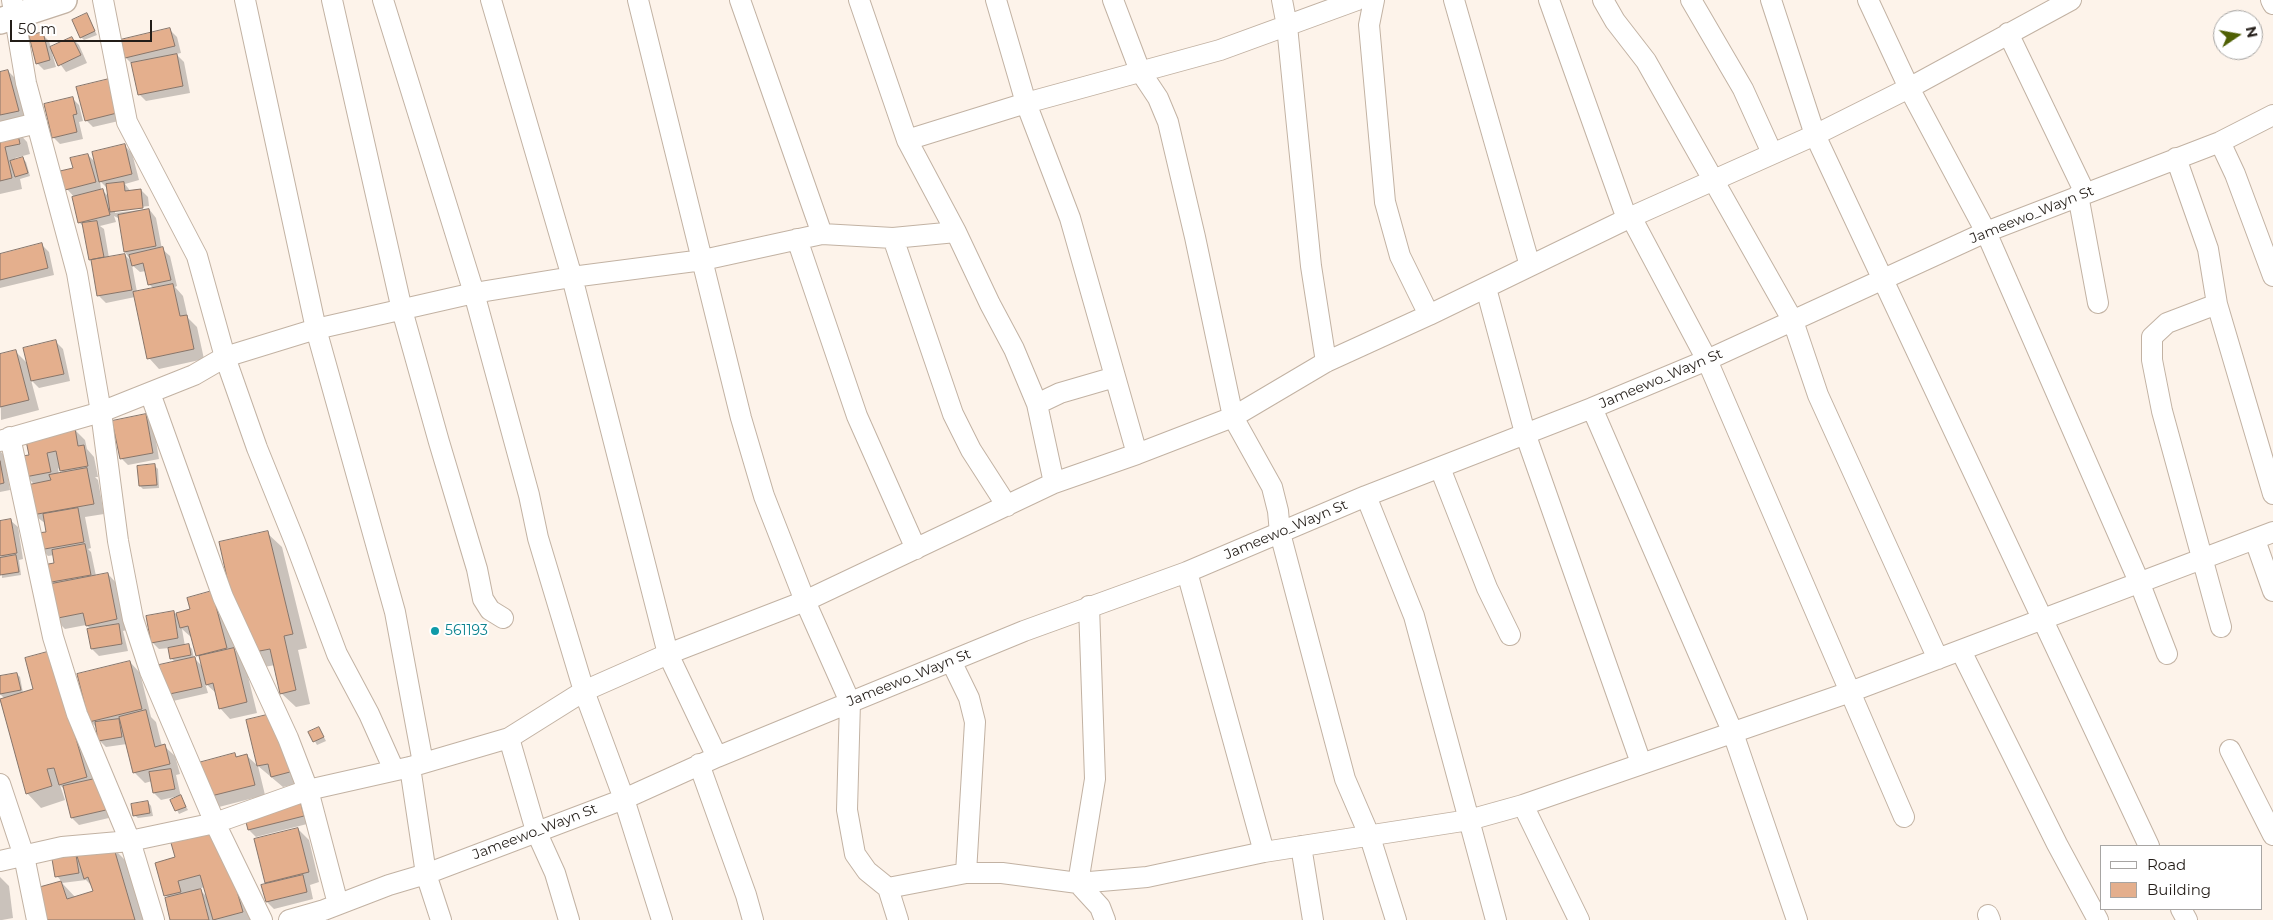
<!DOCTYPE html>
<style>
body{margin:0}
#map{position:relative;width:2273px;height:920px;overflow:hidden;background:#fdf3ea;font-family:Montserrat,sans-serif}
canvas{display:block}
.legend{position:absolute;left:2100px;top:845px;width:162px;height:65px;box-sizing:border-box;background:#fff;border:1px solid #a7a5a3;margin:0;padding:6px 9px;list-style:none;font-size:15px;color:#231d18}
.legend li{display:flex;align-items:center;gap:10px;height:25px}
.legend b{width:25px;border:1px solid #a7a5a3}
.north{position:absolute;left:2213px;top:10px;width:50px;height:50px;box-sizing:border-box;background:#fff;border:1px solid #a7a5a3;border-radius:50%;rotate:78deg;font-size:14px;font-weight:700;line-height:20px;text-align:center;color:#231d18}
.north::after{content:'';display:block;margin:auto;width:18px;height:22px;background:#4f6004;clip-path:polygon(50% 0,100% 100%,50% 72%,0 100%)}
.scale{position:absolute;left:10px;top:20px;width:142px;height:22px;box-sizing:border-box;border:2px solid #231d18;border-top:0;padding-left:6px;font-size:15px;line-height:18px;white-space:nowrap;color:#231d18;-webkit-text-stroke:4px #fff;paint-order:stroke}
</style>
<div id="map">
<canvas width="2273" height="920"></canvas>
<ul class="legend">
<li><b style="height:6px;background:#fff"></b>Road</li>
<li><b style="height:14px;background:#e4af8d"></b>Building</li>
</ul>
<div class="north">N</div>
<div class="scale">50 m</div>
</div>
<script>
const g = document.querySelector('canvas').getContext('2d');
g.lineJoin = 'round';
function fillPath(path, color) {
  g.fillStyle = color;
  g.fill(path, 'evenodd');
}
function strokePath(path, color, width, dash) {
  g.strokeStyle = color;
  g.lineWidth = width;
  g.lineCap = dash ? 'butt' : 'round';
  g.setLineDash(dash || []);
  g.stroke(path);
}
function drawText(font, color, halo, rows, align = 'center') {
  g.font = font + ' Montserrat,sans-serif';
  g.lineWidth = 4;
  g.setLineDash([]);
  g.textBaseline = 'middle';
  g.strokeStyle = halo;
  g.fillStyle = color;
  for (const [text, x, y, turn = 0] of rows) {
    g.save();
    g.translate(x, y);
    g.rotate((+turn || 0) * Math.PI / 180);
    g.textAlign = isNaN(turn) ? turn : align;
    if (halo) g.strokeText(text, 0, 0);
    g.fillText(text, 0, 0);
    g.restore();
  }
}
fillPath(new Path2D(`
 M87,15L97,35L84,40L81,37Z
 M170,30L177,37L181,53L176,54L184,62L190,93L146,101L139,94L133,65L126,58Z
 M42,34L49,41L51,48L72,38L79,45L87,63L66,72L52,53L56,67L44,70L37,63Z
 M8,71L15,78L25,117L0,124V73Z
 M108,80L123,120L93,127L86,120Z
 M72,98L79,105L83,121L79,122L83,139L60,144L53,137Z
 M17,131L27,142L30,154L15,158L16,161L23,159L26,162L30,176L20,179L22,189L0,194V135Z
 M125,146L132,153L139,180L125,184L131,192L141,190L148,197L149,206L115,210V213L149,209L156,218L162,249L170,256L177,286L175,287L183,296L188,318L197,327L204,359L159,369L149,358L135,297L106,303L99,296L84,227L79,222L75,198L67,189L75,169L88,155L96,163ZM100,181L108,189L109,197L101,189ZM114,216L120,219L125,252L132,262L125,255L109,258L104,229L100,226L116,222ZM132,265L140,272L146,271L149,284L154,289L137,292Z
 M42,245L49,252L54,275L0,288V255Z
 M56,342L63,349L70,381L39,388L31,380L39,410L1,420L0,356L16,352L28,364Z
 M146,416L153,423L159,459L128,465L121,458Z
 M74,429L85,440L87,449L94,457L98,477H95L98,480L104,514L85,517L91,548L88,549L91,552L96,576L108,574L118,585L127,630L123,631L128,651L99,656L92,649V630L86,625L65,629L54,618L50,585L56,564L54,555L48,556L41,549L47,533L46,524L33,514L35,485L26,476L30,456ZM58,468L64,474L59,475Z
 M0,451L4,455L10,490L0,492Z
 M155,466L158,469L159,488L143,489L140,486Z
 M10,520L18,527L23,559L19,560L21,575L2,578L0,522Z
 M267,533L282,547L307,648L298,650L310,704L296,707L281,693L275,665L259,668L245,654Z
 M223,603L235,650L244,660L257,713L230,719L220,708L216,693L205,683L208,693L173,701L166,694L175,662L171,658L169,648L159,649L152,642L173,612L175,614ZM182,629L192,638L203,667L194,658L192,649L189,646H185Z
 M50,652L113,817L79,825L72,818L65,790L60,785L65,800L41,808L27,793L0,700L4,698L0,694V678L17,674L20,677L23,693L35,689Z
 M130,662L140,673L151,717L156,722L162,746H164L175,756L180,774L176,775L181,797L188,810L179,814L172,800L179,796L161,800L154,793L152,781L145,783L134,772L127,744L106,747L99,740L98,729L90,721Z
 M275,714L299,783L283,787L258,766L247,721Z
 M319,728L326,741L317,745L310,732Z
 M235,755L238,758L247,756L258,766L265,795L219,807L208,796Z
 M300,801L307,808L311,823L256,837L249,830L245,815Z
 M148,802L151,806L153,816L138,818L134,815Z
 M298,829L309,840L319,882L310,885L313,899L274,909L267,902L269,885L266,882Z
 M219,831L252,920H171L168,898L156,864L177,858ZM204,887L207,897L199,889Z
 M112,847L126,861L144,920H47L37,889L62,882L57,876L75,856ZM86,880L92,886L94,892L76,898L62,883Z
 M0,877L9,886L13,918L2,920H0Z`), '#0003');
const building = new Path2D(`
 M87,13L95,31L80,38L72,20Z
 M170,28L175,46L125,58L120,40Z
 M43,32L50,60L36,64L29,36Z
 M72,37L81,55L58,66L50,47Z
 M177,54L183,86L138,95L131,63Z
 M8,70L19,111L0,115V72Z
 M109,79L117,113L85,121L76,87Z
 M73,97L77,114L73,115L77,132L52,138L44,104Z
 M17,130L20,144L5,147L12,178L0,181V134Z
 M125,144L132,174L99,182L92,152Z
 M88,154L96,182L65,190L60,171L73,168L70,158Z
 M23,157L28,173L15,177L10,161Z
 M124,182L125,191L141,189L143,208L110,212L106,184Z
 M103,189L110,215L78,223L72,197Z
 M149,209L156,246L124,252L118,215Z
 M97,221L104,257L89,260L82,223Z
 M42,243L48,268L0,280V254Z
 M163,247L171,280L148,285L143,263L132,266L129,255Z
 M125,254L132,290L97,296L91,260Z
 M173,284L180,316L187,315L194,349L147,359L133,292Z
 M56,340L64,374L31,381L23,348Z
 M16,350L29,400L0,407V354Z
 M146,414L153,453L120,459L112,421Z
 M75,428L78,446L84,445L88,466L60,471L56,451L47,453L51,472L25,477L22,456L29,455L25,436Z
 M0,461L4,483L0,484Z
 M155,464L157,485L139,486L137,466Z
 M87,468L94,504L32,515L27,485L51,480L49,475Z
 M78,508L84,542L39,550L37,533L46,532L43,514Z
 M11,519L17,553L0,556V521Z
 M268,531L293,634L284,636L296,690L280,694L270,649L244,654L219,542Z
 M85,544L91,575L46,583L43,565L54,563L52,550Z
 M16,555L19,572L0,575V558Z
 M108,573L117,619L86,626L83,613L53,619L46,585Z
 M212,591L227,648L196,656L188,626L180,628L176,613L190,609L187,598Z
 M174,611L178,638L151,643L146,616Z
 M119,624L122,644L91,649L87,629Z
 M189,644L191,655L170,659L168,648Z
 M234,648L247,702L219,709L213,683L206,685L199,656Z
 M51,651L87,777L59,785L54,768L47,769L52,786L26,794L0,699L33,689L25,658Z
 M195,657L202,687L165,695L159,665Z
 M130,661L142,709L89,722L77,674Z
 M17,673L21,690L0,694V676Z
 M146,710L155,747L165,744L170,764L133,773L119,717Z
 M275,713L290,772L271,777L268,764L257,766L246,720Z
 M119,719L122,737L98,741L95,722Z
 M319,727L324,737L313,742L308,732Z
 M235,753L236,757L247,754L255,785L207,797L198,763Z
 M171,769L175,789L153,793L149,772Z
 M99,778L106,810L71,818L63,786Z
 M181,795L186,807L175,811L170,800Z
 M300,800L304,816L248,830L244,814Z
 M148,801L150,813L133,816L131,804Z
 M298,828L309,872L265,883L254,839Z
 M219,829L243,912L213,920L200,875L178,881L181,892L164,896L155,863L175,857L171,843Z
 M113,845L135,920H45L36,888L61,881L67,899L93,891L88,877L84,879L77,856Z
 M76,855L79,873L55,877L52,859Z
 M303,875L307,892L266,902L261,885Z
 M201,889L209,920H170L165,898Z`);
fillPath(building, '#e4af8d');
strokePath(building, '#87756a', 1);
const minor = new Path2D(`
 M12,0L26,83L77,273L101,412L118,541L133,619L150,671L215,823L262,920
 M103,0L127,122L197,256L225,357L257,448L295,542L337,654L369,714L394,770
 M245,0L316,329L395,612L423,763
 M332,0L402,310L439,442L477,569L483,599L490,610L503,618
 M383,0L474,293L529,495L538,538L584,691L624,799L662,920
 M491,0L572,277L668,654L717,757
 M638,0L741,418L764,496L805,601L850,702L847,810L855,854L867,871L888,888L966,873H1002L1078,883L1147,877L1264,852L1469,820L1523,805L1850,692L2273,532
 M740,0L822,234
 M859,0L907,140L956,232L990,304L1014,349L1037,404L1054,483
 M996,0L1026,103L1070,218L1137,454
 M1113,0L1140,71L1158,98L1168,122L1195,237L1233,417L1272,487L1278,511L1280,533L1345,779L1370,837L1396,920
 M1282,0L1287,26L1311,266L1326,362
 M1374,0L1369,25L1385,202L1400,256L1429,315
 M1454,0L1530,266
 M1549,0L1627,219
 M1603,0L1615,21L1646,61L1793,321L1818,395L1938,659
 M1691,0L1743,89L1772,153
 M1771,0L1815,135L2149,846
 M1868,0L1909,88L1986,232L2140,584L2167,654
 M2271,0L2273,4
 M2008,33L2085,193
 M0,132L37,123
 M907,140L1026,103L1220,50L1357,0
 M2220,142L2235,174L2273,276
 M2176,158L2208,249L2217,304L2273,494
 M2078,195L2098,303
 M1631,217L1707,360L1904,817
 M893,238L953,414L971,450L1007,506
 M797,239L857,416L916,549
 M1486,288L1525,433L1641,763
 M2217,304L2167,323L2152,337V360L2162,411L2221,627
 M150,393L223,597L288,738L308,790L338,904
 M1037,404L1060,393L1115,377
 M1592,408L1733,733L1797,920
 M10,437L53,637L77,714L130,841L154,920
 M0,441L101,412L194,375L225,357L316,329L474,293L572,277L703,260L822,234L893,238L956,232
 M1440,468L1487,588L1510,635
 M1366,496L1414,616L1496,920
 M2255,540L2273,591
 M1187,572L1264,852
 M1089,606L1095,779L1078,883L1100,907L1105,920
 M1961,651L2057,844L2098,920
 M951,661L969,698L975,722L966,873
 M509,738L536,831L555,873L569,920
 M2230,750L2273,835
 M699,764L746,895L753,920
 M410,767L426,874L441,920
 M0,784L24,856L37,920
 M1523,805L1579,920
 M1301,846L1313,920
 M0,861L62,847L130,841L215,823L308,790L410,767L509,738L584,691L668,654L805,601L1054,483L1137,454L1233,417L1326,362L1429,315L1631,217L1815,135L1909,88L2071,0
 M888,888L898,920
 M2181,909L2187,920
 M1988,915L1990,920
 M289,920L324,910L389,885L426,874L624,799L717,757L1024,631L1187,572L1366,496L1592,408L1707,360L1986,232L2220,142L2273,115`);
const tertiary = new Path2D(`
 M0,21L64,0`);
strokePath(minor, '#c2b2a3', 22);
strokePath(tertiary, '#c2b2a3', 28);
strokePath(minor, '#fff', 20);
strokePath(tertiary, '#fff', 25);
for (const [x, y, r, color] of [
 [435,631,5,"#0f9aa8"]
]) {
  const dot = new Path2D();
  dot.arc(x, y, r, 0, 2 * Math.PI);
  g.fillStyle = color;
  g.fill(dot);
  strokePath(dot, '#fff', 2);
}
drawText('14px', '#231d18', '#fff', [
 ["Jameewo_Wayn St",2032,215,-22],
 ["Jameewo_Wayn St",1661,379,-23],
 ["Jameewo_Wayn St",1286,530,-23],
 ["Jameewo_Wayn St",909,678,-22],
 ["Jameewo_Wayn St",535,832,-21]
]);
drawText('14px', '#0d838f', '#fff', [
 ["561193",445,631]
], 'left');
</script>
